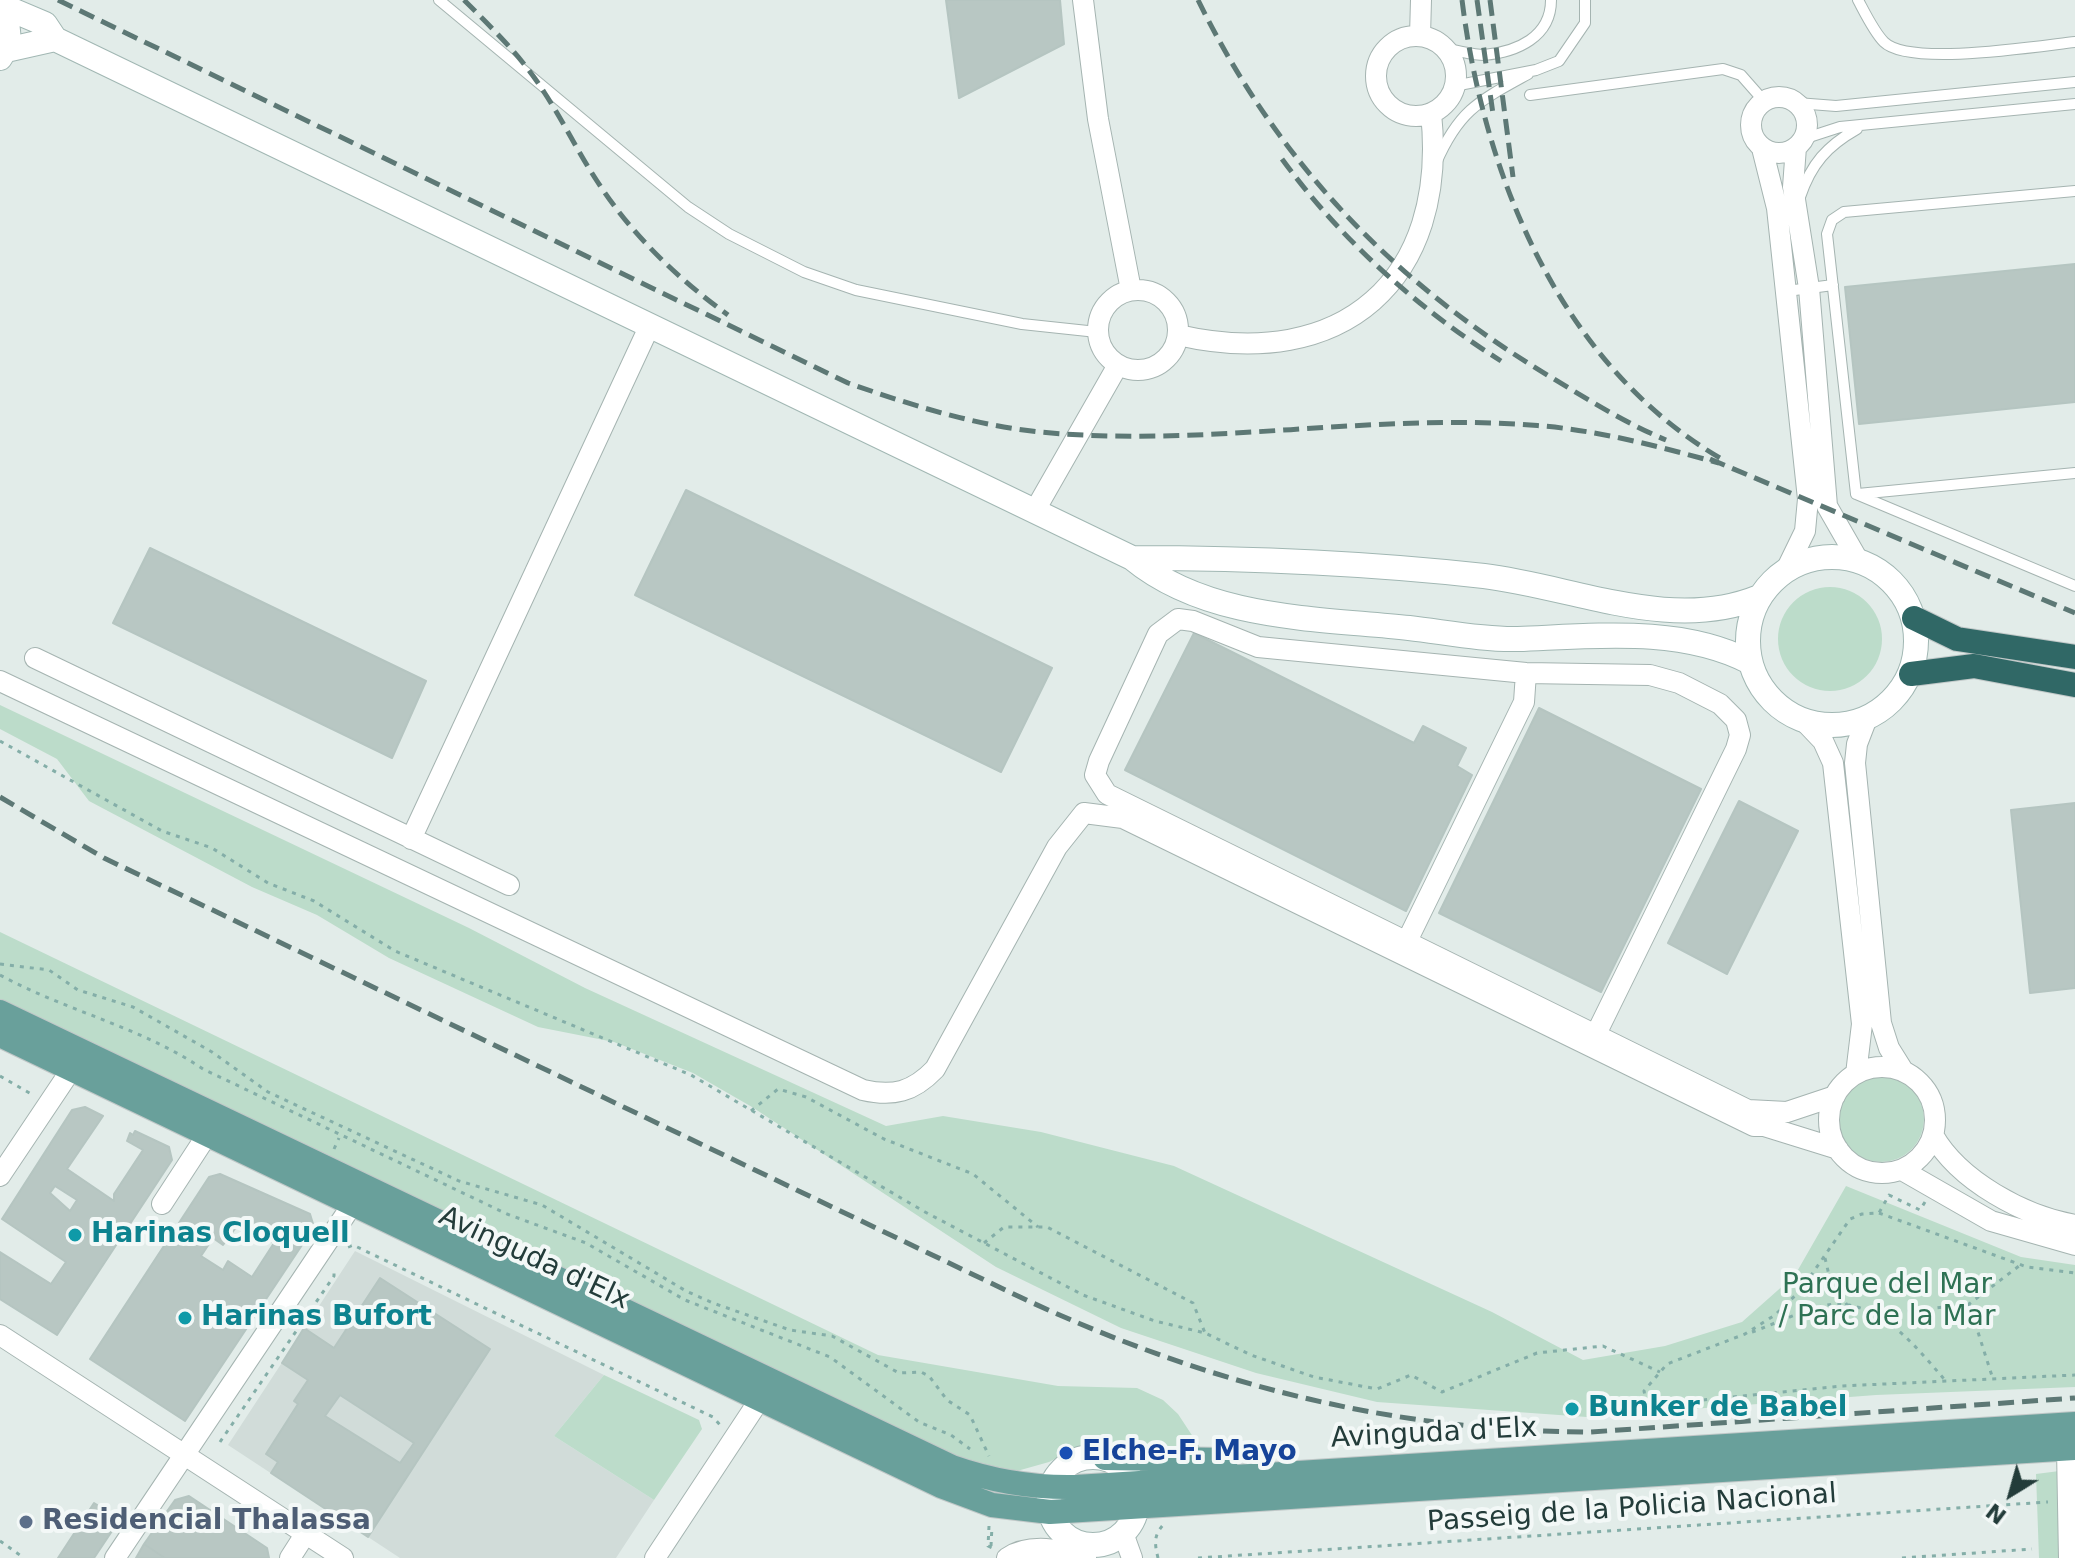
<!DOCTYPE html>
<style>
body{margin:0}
#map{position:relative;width:2075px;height:1558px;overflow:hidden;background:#e2ece9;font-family:"DejaVu Sans",sans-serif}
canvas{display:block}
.north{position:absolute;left:1971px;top:1454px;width:80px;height:80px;-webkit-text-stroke:6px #f3f8f7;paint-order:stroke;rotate:217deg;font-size:22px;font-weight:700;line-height:32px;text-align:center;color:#233c3a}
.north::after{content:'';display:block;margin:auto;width:28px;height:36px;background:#233c3a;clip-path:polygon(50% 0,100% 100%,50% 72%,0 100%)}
</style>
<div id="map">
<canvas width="2075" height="1558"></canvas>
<div class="north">N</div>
</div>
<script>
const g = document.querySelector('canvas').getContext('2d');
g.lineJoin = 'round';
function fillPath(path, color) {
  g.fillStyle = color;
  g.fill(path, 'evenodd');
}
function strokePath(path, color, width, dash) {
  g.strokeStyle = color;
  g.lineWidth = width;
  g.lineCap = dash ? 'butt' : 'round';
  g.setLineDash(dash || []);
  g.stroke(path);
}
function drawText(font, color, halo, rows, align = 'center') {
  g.font = font + ' "DejaVu Sans",sans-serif';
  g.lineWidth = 8;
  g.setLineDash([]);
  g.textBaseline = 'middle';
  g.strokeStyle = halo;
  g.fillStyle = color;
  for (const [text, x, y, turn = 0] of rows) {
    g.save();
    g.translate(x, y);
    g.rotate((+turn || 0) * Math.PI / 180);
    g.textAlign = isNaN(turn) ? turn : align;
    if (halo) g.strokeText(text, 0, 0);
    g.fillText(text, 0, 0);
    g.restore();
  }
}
fillPath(new Path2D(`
 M355,1251L604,1375L554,1436L654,1500L616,1558H400L228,1445Z`), '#d1dcd9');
fillPath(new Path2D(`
 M1778 639a52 52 0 1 1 104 0a52 52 0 1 1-104 0Z
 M0,705L469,928L585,988L886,1126L943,1116L1041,1132L1174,1166L1492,1312L1583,1360L1665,1346L1742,1322L1795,1275L1846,1186L2021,1257L2075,1265V1387L1876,1395L1587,1417L1377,1402L1256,1373L1121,1328L996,1267L752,1107L693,1073L614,1042L538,1027L389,958L317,915L252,887L89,801L57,759L0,729Z
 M0,932L878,1355L1058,1386L1137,1388L1163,1400L1178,1414L1203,1452L1076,1448L1049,1462L1017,1471L977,1466L0,1002Z
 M1838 1119a43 43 0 1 1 86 0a43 43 0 1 1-86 0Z
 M604,1375L699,1420L702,1429L654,1500L554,1436Z
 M2075,1469V1558H2039L2036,1474Z`), '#bcdcca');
const building = new Path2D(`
 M946,0H1060L1064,44L959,98Z
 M2075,264V402L1859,424L1845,287Z
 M686,490L1052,668L1001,772L635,595Z
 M150,548L426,681L392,758L113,623Z
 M1194,633L1414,743L1423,726L1466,748L1457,766L1472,775L1406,911L1125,770Z
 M1539,708L1701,789L1601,992L1439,913Z
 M1739,801L1798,831L1727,974L1668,943Z
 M2075,803V988L2030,993L2011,810Z
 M85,1107L103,1116L67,1169L114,1201V1194L143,1150L127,1141L130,1133L133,1135L135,1131L169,1147L172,1160L57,1335L0,1299V1252L51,1284L66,1262L2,1219L72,1110ZM55,1186L77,1200L70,1211L50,1193Z
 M220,1174L310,1214L314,1227L185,1421L90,1359L209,1177ZM237,1226L274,1243L252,1277L228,1261L223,1270L201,1256L213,1238L223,1245Z
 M380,1278L490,1349L368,1537L271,1473L278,1462L266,1454L298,1404L294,1401L308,1380L282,1363L304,1328L334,1348ZM340,1395L414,1443L400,1463L325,1416Z
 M189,1496L267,1548L269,1558H165L144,1544L175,1500Z
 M94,1503L120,1519L94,1558H58Z
 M144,1544L165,1558H136Z`);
fillPath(building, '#b8c7c3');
strokePath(building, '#b5c5c1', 2);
const lane = new Path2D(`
 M439,0L688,207L729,234L804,272L856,290L1022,324L1097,332
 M1858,0C1865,13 1874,32 1884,42C1909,67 2039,46 2075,42
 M1445,49C1457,50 1472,55 1484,55C1517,52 1551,37 1551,0
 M1454,86L1536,70L1559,61L1585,23V0
 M1530,95L1723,69L1741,75L1763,100
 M1797,103L1836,106L2075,82
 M1803,139L1840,127L2075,104
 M1436,163C1459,110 1479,101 1528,74
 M1800,197C1811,164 1827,146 1857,129
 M1787,291L1833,285
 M1856,494L1827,234L1832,220L1844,212L2075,191
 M1856,494L2075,586
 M1858,494L2075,473`);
const street = new Path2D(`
 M1083,0L1098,119L1131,290
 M1420,36L1421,0
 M1376 76a40 40 0 1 1 80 0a40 40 0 1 1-80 0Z
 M1751 125a28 28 0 1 1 56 0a28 28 0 1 1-56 0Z
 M1796,147L1793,187L1809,288L1827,506L1858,560
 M1762,148L1777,208L1808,499L1805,531L1787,568
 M1098 330a40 40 0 1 1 80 0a40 40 0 1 1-80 0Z
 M1178,335C1342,373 1449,280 1431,113
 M1034,512L1118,365
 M35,658L509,885
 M0,681L863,1090C893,1097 913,1092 935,1069L1057,847L1084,813L1123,818L1754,1126H1764L1838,1149
 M1867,718L1857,744L1855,763L1881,1023L1889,1048L1904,1072
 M1803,720L1823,741L1833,763L1862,1024L1856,1074
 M411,839L650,325
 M1407,941L1524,702L1526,673
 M1596,1034L1736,749L1740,735L1736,720L1720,704L1679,683L1650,675L1526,673L1258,647L1193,621L1178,619L1158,634L1099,761L1095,775L1107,794L1748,1110L1787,1112L1835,1096
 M1829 1120a53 53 0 1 1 106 0a53 53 0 1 1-106 0Z
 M1933,1135C1959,1181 2024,1216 2075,1225
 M1902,1170L1991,1221L2075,1245
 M0,1176L71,1070
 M162,1204L207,1135
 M0,1335L343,1558
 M2067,1449L2069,1558
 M1123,1533L1132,1558
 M115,1558L352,1205
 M290,1558L306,1533
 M655,1558L760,1399
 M1007,1558C1029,1543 1062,1549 1086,1558`);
const secondary = new Path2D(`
 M0,5L45,24L55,39L1132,558C1207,620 1316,618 1409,628C1444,632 1483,640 1518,639C1594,636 1681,626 1750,662
 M0,8C10,24 12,42 0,58
 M6,50L55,39
 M1748 641a84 84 0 1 1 168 0a84 84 0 1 1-168 0Z
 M1132,558C1250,558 1367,563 1484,576C1574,587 1671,633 1759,597
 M1049 1501a44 44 0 1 1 88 0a44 44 0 1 1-88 0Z`);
const primary = new Path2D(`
 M0,1012L952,1467C992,1481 1033,1488 1076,1487L2075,1424
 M0,1035L941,1486L992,1505L1050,1512L2075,1448
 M1105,1458L1226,1460`);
const highway = new Path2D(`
 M1914,618L1957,639L2075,657
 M1911,674L1974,666L2075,685`);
strokePath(lane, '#a5b4b1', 12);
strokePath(street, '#a5b4b1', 22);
strokePath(secondary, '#a1b7b3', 26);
strokePath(primary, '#c1c8c8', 26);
strokePath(highway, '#c1c8c8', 26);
strokePath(new Path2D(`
 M0,741L162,831L212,848L268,883L314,901L395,951L691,1075L925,1212L1083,1295L1155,1321L1205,1333L1251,1355L1314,1377L1377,1389L1411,1375L1442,1392L1537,1353L1603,1346L1660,1372
 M0,964L49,970L78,990L133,1007L212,1052L268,1092L459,1181L542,1205L686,1291L713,1303L790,1330L832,1336L899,1373L921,1372L929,1376L947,1400L970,1415L989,1456
 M0,975C66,1011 141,1027 203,1069L507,1214L586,1243L685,1300L830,1357L919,1422L951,1435L970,1449
 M0,1076L33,1095
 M751,1111L778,1089L806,1097L884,1139L973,1174L1038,1227
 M334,1149L339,1138
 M1925,1202L1920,1210L1889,1195L1879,1213L1862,1214L1850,1219L1801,1290L1775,1315L1745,1334L1667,1364L1644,1391L1646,1401L1653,1405L1842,1386L2075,1375
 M1879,1213L2027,1267L2075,1273
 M984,1243L1004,1227H1047L1193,1303L1205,1333
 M348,1247L353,1245L713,1417L721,1426
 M1825,1258L1829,1275L1847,1305
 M1969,1304L1992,1376
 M1868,1310L1893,1313L1969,1304L2019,1266
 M1752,1332C1775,1324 1819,1302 1841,1304C1886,1308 1917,1348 1944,1379
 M220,1442L334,1276V1269
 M989,1526L988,1546L992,1548
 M0,1541L24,1558
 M991,1546L992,1526
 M1158,1558C1155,1545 1153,1536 1163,1525
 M1198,1558L2048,1502
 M1902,1558L2032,1549`), '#84aea8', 3, [4, 6]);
strokePath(lane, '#fff', 10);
strokePath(street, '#fff', 20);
strokePath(secondary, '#fff', 24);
strokePath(primary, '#69a09b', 24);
strokePath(highway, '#306866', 24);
strokePath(new Path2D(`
 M58,0L848,383C911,405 973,425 1040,432C1203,448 1367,413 1530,425C1594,429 1657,446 1719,463
 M464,0C493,29 522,57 544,92C563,121 578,152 597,181C631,234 677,278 728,315
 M1198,0C1278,163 1394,283 1549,376C1587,399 1625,423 1666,440
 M1462,0C1484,176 1560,364 1720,458
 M1477,0L1493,114
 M1490,0L1513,177
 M1282,159C1341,240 1417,308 1501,361
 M1710,459L2075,613
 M0,797L104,858L1020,1297C1201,1382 1390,1432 1591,1432L2075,1398`), '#5d7875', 5, [16, 8]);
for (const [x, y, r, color] of [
 [75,1235,8,"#0f9aa8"],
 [185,1318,8,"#0f9aa8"],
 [1572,1409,8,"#0f9aa8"],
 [1066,1453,8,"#1a4fb4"],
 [26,1522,8,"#5c6f8a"]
]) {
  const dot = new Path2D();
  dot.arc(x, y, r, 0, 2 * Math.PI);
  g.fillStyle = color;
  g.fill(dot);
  strokePath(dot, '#f3f8f7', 3);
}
drawText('bold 28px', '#0d838f', '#f3f8f7', [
 ["Harinas Cloquell",91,1235],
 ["Harinas Bufort",201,1318],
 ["Bunker de Babel",1588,1409]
], 'left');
drawText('28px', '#233c3a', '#f3f8f7', [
 ["Avinguda d'Elx",534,1259,25],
 ["Avinguda d'Elx",1434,1434,-3],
 ["Passeig de la Policia Nacional",1632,1509,-4]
]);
drawText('28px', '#2e7254', '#f3f8f7', [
 ["Parque del Mar",1887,1286],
 ["/ Parc de la Mar",1887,1318]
]);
drawText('bold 28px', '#164399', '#f3f8f7', [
 ["Elche-F. Mayo",1082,1453]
], 'left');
drawText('bold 28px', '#4e5e75', '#f3f8f7', [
 ["Residencial Thalassa",42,1522]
], 'left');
</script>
